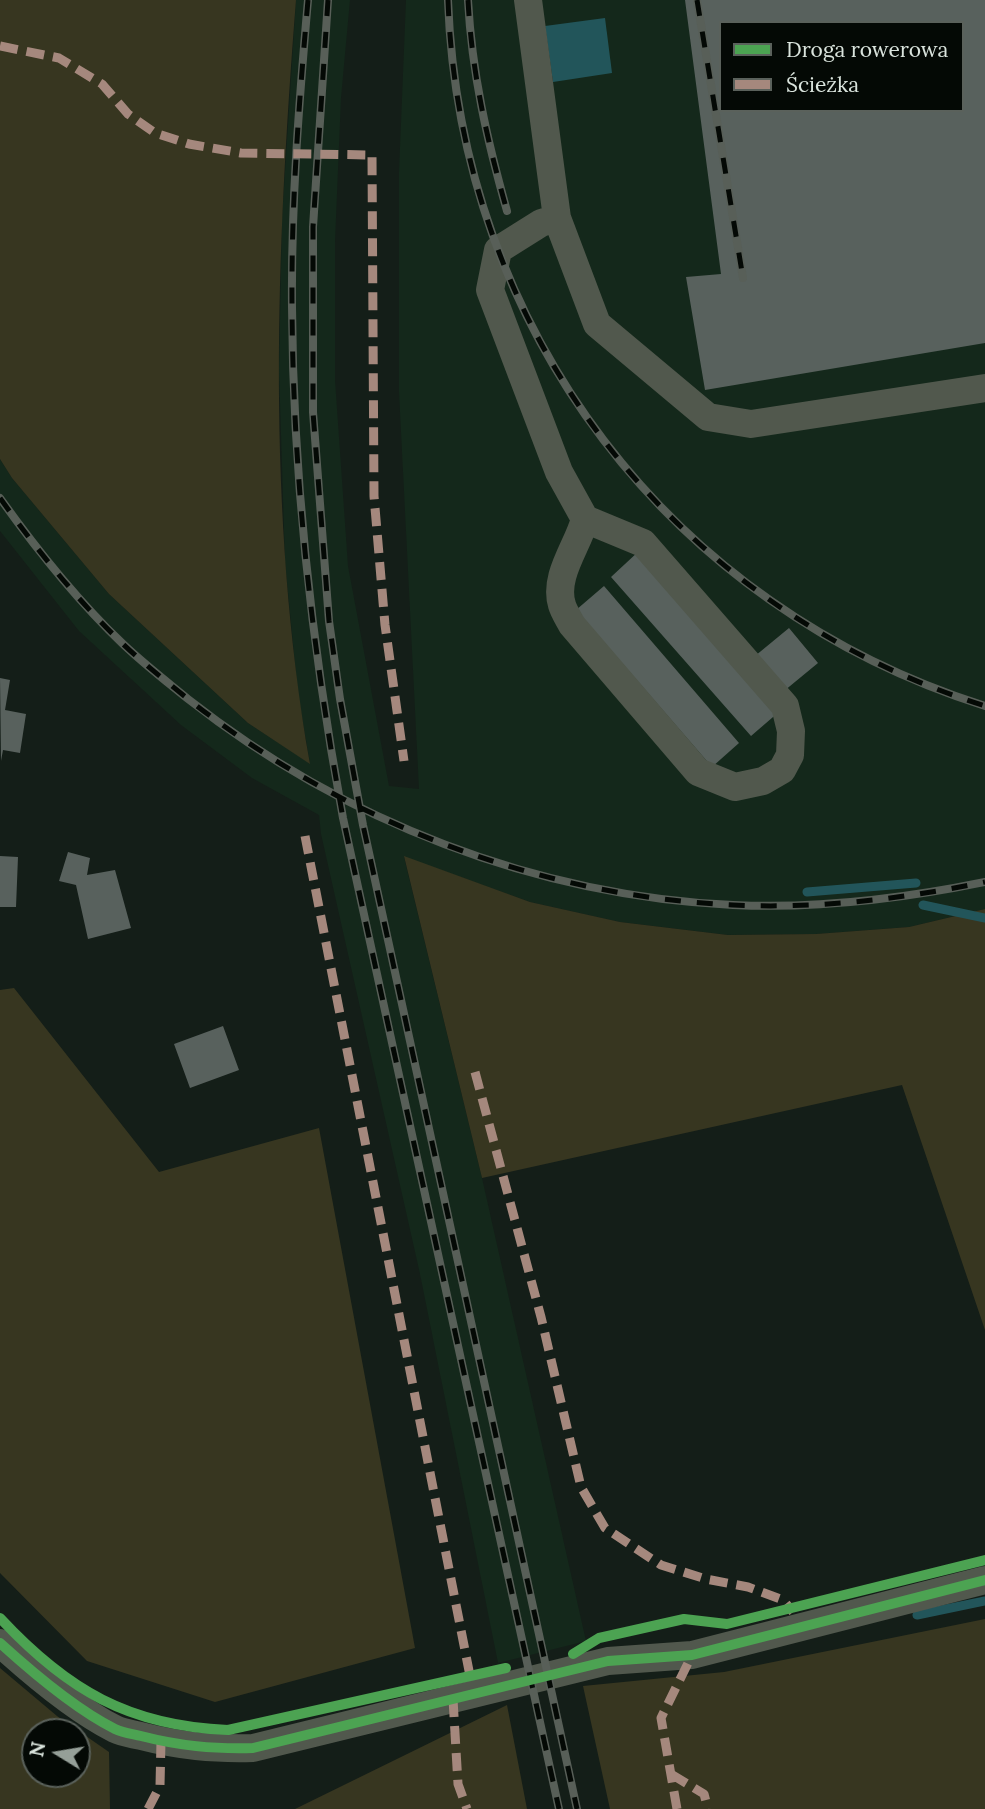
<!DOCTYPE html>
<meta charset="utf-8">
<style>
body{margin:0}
#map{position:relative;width:985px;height:1809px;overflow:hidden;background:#141e18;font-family:Lora,serif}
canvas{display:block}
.legend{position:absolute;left:719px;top:21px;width:245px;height:91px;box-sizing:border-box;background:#040905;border:2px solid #5a615b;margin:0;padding:9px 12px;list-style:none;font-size:21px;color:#dae4dd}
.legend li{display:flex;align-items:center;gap:14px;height:35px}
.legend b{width:35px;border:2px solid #5a615b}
.north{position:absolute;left:21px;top:1718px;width:70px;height:70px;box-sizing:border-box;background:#040905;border:2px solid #5a615b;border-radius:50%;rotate:281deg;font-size:19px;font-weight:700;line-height:28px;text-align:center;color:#dae4dd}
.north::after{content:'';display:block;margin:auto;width:24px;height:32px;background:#959f98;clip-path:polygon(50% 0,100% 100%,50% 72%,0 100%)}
</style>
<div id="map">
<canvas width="985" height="1809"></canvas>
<ul class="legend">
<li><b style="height:9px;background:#4ca352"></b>Droga rowerowa</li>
<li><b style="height:9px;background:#a5887d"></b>Ścieżka</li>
</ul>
<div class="north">N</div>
</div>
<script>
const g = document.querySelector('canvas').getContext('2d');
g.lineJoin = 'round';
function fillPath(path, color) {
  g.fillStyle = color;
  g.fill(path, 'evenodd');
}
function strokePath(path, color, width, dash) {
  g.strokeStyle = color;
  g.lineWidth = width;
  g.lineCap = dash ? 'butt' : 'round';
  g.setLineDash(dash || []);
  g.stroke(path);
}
fillPath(new Path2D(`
 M296,0H350L341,98L335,242V380L348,566L389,786L419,789L399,392V172L406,0H985V909L909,927L816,934L728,935L620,922L530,902L404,857L482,1178L586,1641L498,1663L420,1274L321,834L319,815L252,778L181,725L79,631L0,531V459L12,478L109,594L248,723L310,763L298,695L285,562L279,371L282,218ZM721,23H962V110H721Z`), '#14281b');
fillPath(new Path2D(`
 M0,0H296C276,253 266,513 310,764L248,723L109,594L12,478L0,459Z
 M404,856L530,902L620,922L728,935L816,934L909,927L985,909V1330L902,1085L482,1178Z
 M14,988L159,1172L319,1128L415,1648L215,1702L87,1661L0,1573V990Z
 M985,1619V1809H610L583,1686L724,1672Z
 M0,1668L57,1716L109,1752L110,1809H0ZM35,1732H77V1774H35Z
 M507,1705L527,1809H295Z`), '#373620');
fillPath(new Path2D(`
 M605,18L612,73L553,82L545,26Z`), '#22555a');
strokePath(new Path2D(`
 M807,892L916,883
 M923,905L985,918
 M917,1615L985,1601`), '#22555a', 9);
fillPath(new Path2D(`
 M685,0H985V343L705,390L686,277L721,274ZM721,23H962V110H721Z
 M639,551L780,711L751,736L611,577Z
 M604,586L739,743L712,767L576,610Z
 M789,628L818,663L784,691L755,656Z
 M0,678L10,680L5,710L26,714L20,753L3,750L1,761Z
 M68,852L90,858L87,875L115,870L131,928L88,939L76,885L59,881Z
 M0,856L18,857L16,907H0Z
 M223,1026L239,1070L190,1088L174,1044Z`), '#58615d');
strokePath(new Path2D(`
 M528,0L557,218L597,324L708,417L751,424L985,388
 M557,218L541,223L498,250L490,290L559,472L585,519L643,543L785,706L791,731L790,755L782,770L763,781L735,787L698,772L572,625C569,619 564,612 562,605C553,576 578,546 585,519
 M0,1643C33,1673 75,1709 115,1729C123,1733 133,1734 141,1736C180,1746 212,1749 253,1748L608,1661L692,1655L985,1580`), '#51584d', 28);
const rail = new Path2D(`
 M308,0C299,102 291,205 292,307C293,479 312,649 343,818L559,1809
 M328,0L313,227V412L329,621L340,699L363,825L577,1809
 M448,0C460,330 671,607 985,706
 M468,0C472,74 487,140 507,211
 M697,0L743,278
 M0,498C37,550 77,600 123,644C144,664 166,681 188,699C343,821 536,896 733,905C818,909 902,899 985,882`);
strokePath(rail, '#585f58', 8);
strokePath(rail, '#040905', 5, [16]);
strokePath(new Path2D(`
 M0,46L59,58L102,84L128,114L155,133L189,144L241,153L372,155L374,496L385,625L404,761
 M305,836L471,1681
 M475,1072L541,1317L581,1487L605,1528L661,1565L706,1579L748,1587L783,1600L793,1612
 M453,1699L458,1784L467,1809
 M671,1774L704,1794L708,1809
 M148,1809L160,1786L161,1741
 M677,1809L661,1718L692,1655`), '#a5887d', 9, [18, 9]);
strokePath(new Path2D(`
 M0,1618C67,1690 129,1726 228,1730L506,1668
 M0,1643C33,1673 75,1709 115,1729C123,1733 133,1734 141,1736C180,1746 212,1749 253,1748L608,1661L692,1655L985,1580
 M573,1654L599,1638L684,1619L727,1624L985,1560`), '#4ca352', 10);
</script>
